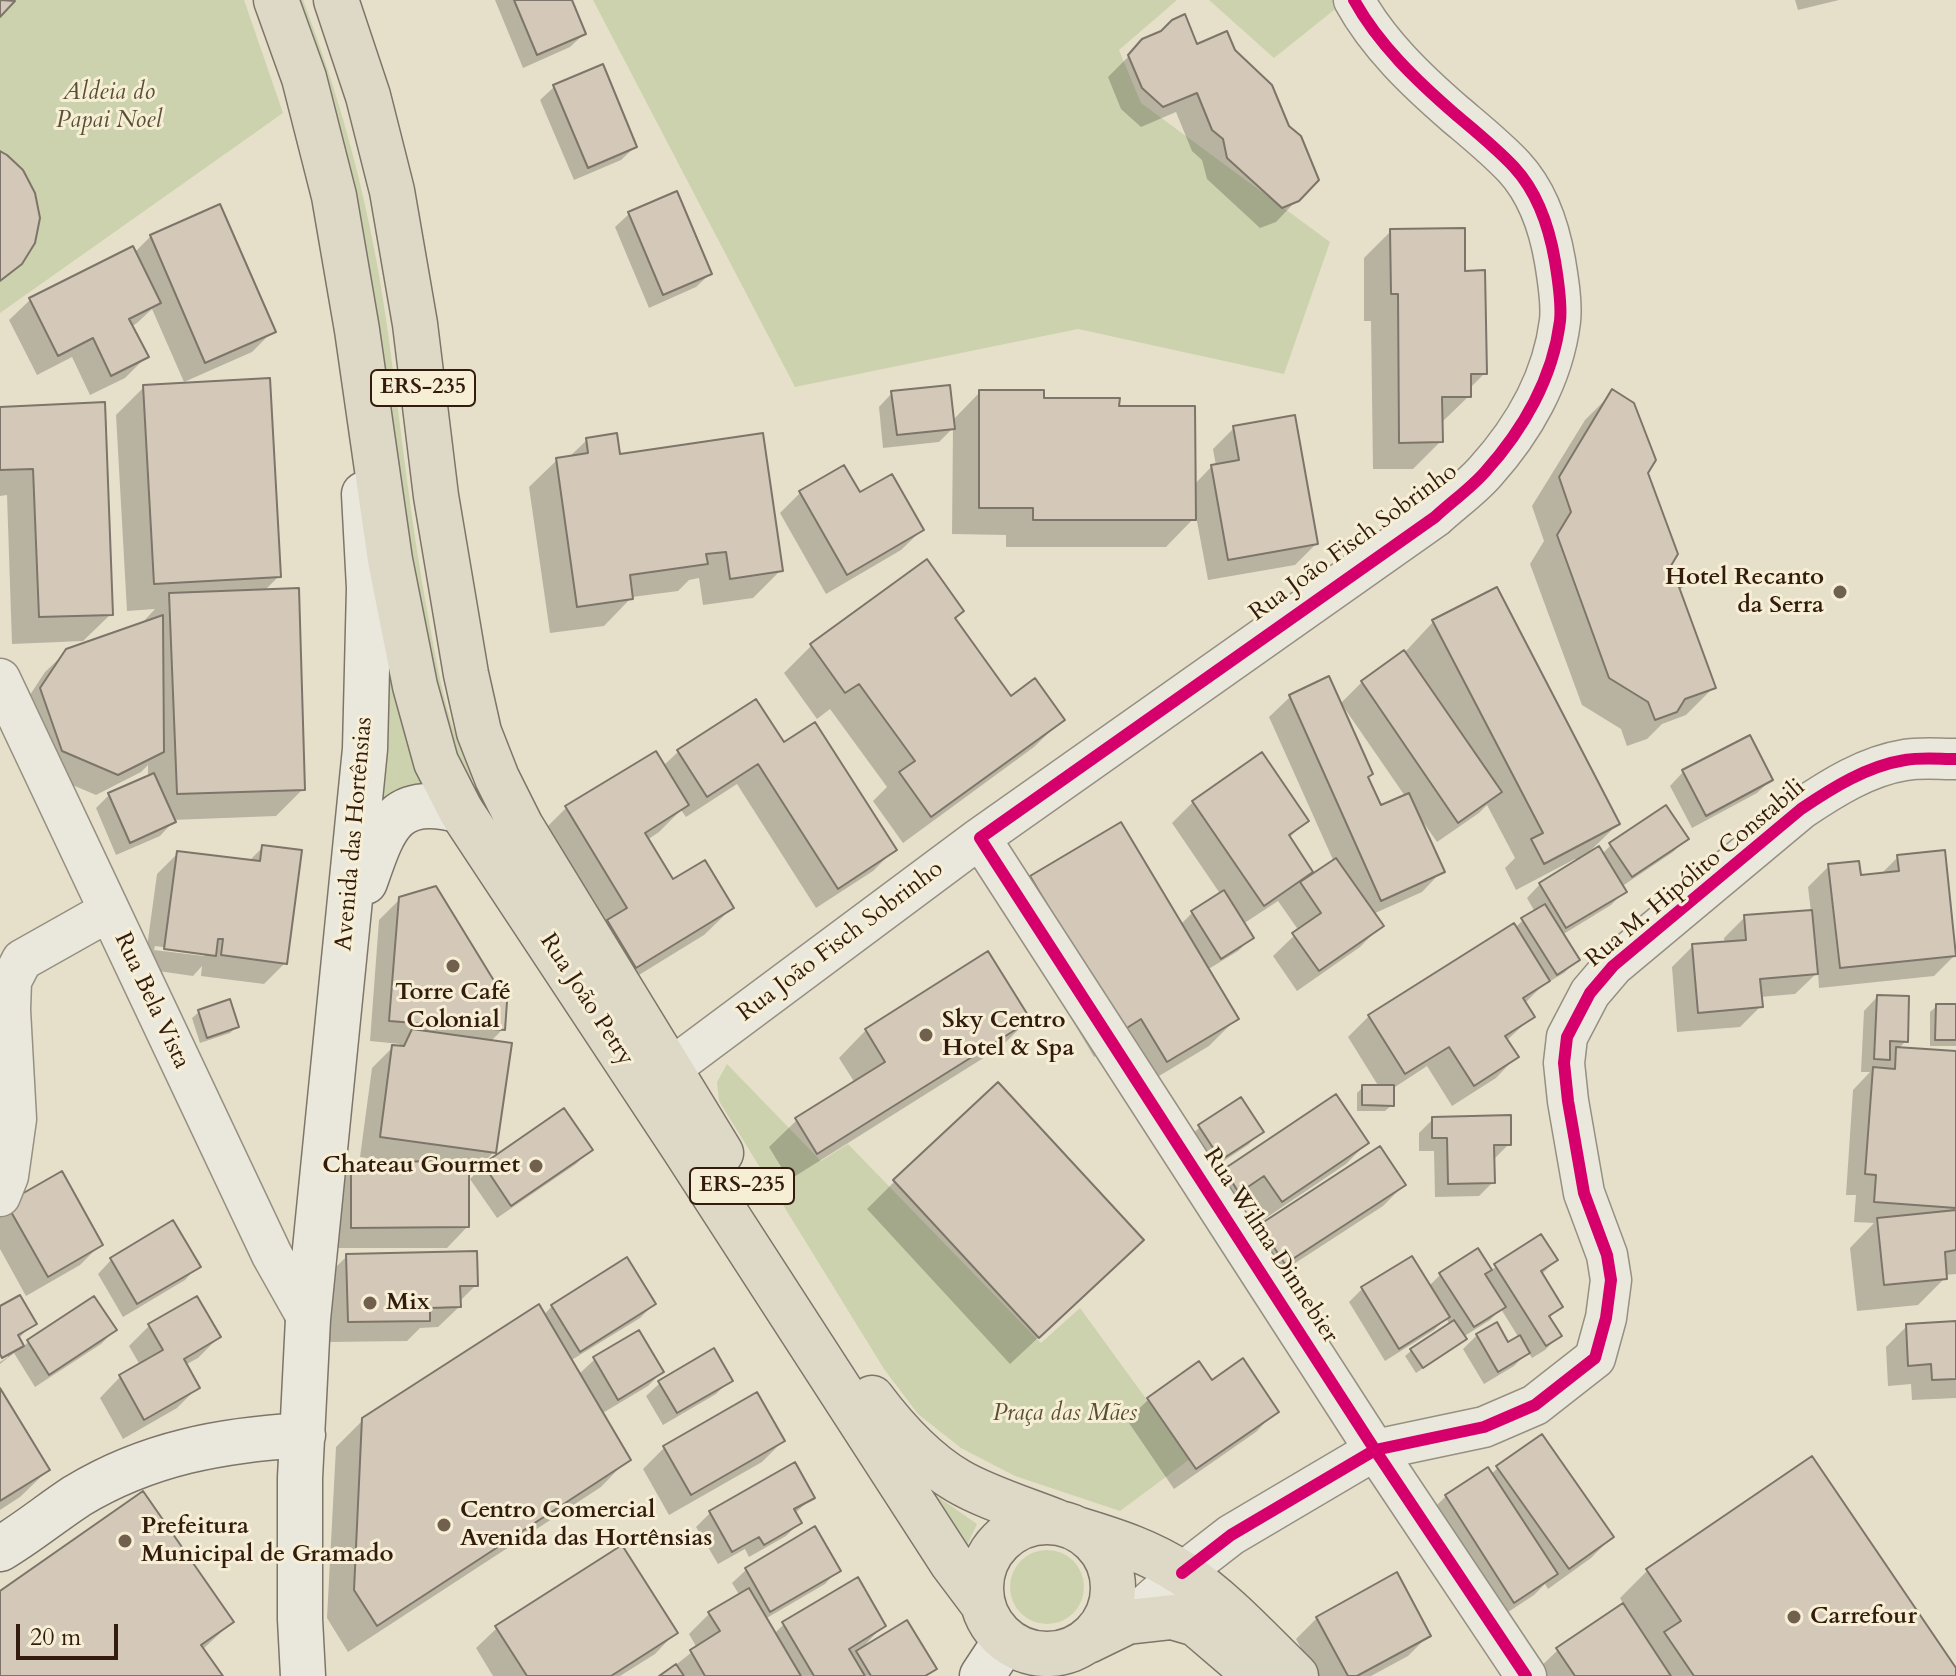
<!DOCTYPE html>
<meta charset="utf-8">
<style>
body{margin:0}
#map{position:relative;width:1956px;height:1676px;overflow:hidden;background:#e6e0ca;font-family:Cardo,serif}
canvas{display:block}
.scale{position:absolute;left:16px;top:1624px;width:102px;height:36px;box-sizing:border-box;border:4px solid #331b0d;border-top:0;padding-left:10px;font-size:24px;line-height:28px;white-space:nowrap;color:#331b0d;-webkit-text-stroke:6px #f6efd5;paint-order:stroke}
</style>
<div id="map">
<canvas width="1956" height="1676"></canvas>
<div class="scale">20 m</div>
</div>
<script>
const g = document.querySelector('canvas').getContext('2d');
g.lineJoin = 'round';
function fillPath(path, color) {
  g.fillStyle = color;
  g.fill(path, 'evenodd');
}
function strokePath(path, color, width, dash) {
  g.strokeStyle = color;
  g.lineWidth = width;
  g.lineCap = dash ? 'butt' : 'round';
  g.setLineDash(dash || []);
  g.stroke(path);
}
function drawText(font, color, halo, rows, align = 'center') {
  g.font = font + ' Cardo,serif';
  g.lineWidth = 6;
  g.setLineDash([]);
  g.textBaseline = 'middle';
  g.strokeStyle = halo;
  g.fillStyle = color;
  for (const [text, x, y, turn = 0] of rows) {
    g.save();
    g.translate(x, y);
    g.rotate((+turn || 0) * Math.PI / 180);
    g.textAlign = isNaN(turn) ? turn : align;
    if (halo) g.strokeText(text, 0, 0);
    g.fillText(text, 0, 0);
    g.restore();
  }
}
fillPath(new Path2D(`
 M0,0H244L283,113L0,313Z
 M293,0H303C344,107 373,220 388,333C401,429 411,525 429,621C435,654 441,689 451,721C457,740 467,758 475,777L467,782L443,725Z
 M593,0H1177L1119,50L1141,103L1330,242L1284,374L1078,329L795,387Z
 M1209,0H1344V2L1274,58Z
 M383,639L405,729L424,790L379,812Z
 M727,1064L821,1161L848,1144L1041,1343L1080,1308L1190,1459L1120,1511L1015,1476L961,1448L918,1414L884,1369L719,1101L717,1082Z
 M910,1468L934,1494L977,1524L963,1554Z
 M1010 1587a37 37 0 1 1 74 0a37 37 0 1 1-74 0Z`), '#ccd2ad');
fillPath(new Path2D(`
 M495,0H570L584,34L570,47L523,68Z
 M1795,0H1839L1798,10Z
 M1144,41L1196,46L1297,200L1276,222L1260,228L1207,179L1202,160L1192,151L1176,112L1141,127L1121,109L1108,77Z
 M554,87L635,147L621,160L574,180L540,100Z
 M629,214L710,274L696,287L649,308L615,227Z
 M1391,231L1463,273L1485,373L1469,389V396L1440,424L1441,441L1413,469H1373L1371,321H1364V258Z
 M151,236L273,331L252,352L184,382L152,309L137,323L131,327L146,357L125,378L90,395L72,357L37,375L9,320L30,300L134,253Z
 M144,387L279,576L264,591L303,789L276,816L172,820L173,822L160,836L116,855L96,808L109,795L148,778V765L141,772L96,795L42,772L20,710L45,672L67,651L143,622L155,609L127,611L116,415Z
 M980,392L1117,408L1194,485L1212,466H1216L1213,449L1234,428L1316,544L1295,565L1208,580L1196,516L1166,547H1006V535L952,534L953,428L939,442L883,448L879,407L892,393L952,421Z
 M1613,392L1645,472L1667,569L1688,582L1678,592L1714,687L1686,715L1662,724L1647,739L1627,746L1621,729L1582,705L1530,564L1544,541L1532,506L1585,420Z
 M103,405L111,614L83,641L12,644L7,495L0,496V409Z
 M587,440L618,456L781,570L753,598L703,605L699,578L689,580L678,591L632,597L604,626L550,633L529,487L557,460L568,458Z
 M800,493L859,495L922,530L901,550L826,594L780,513Z
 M954,619L1011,698L1062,720L1034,747L903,843L873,801L887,787L830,709L817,719L784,673L811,646Z
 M1433,622L1618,824L1588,853L1602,854L1611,845L1687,839L1673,852L1621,887L1624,892L1611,905L1562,935L1578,959L1564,973L1542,986L1524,1004L1532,1017L1506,1041L1516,1057L1496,1078L1452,1106L1427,1066L1392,1089V1105L1385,1111H1357V1093L1363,1087H1379L1348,1037L1369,1016L1515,928L1523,920L1535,912L1527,898L1540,884L1577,862L1575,859L1516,890L1505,868L1515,858L1487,805L1479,813L1437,842L1421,819L1419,820L1442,871L1422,892L1373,914L1381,926L1360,947L1297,991L1273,956L1299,931L1278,901L1243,924L1252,938L1238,951L1207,970L1236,1019L1209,1046L1139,1088L1113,1045L1094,1057L1004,905L1032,878L1180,925L1192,913L1221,895L1172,823L1193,802L1306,821L1288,839L1314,876L1334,862L1269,717L1290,697L1340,704L1362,682L1406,651ZM1343,706L1405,796L1380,808L1366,778L1341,707Z
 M755,702L783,745L894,850L873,871L816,908L737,784L686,817L681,810L659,832L647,840L673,882L732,908L704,935L608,994L539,835L566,808L656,753L663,766L678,752Z
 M1683,772L1771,780L1757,793L1692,828L1670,786Z
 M263,847L285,963L264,984L201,976L202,966L193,976L144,969L157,874L178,853L248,862ZM155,946L207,953L204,956L154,950Z
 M1898,857L1955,955L1934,976L1819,988L1818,972L1795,994L1760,997L1761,1006L1740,1027L1677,1032L1672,967L1693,946L1725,944L1724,938L1745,917L1811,912L1808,887L1829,866L1859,877L1880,875Z
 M400,899L503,1029L490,1042L494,1152L482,1164L483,1166L564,1111L590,1150L576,1164L497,1218L470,1179L476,1173L467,1172V1227L447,1248H331V1185L351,1164H388V1161L360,1157L372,1068L393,1047H396L400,1044L370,1041L379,920Z
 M1877,997L1906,1041L1898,1049L1956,1053V1274L1945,1275V1278L1918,1305L1857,1311L1850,1248L1874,1223L1854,1222L1856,1195H1846L1853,1090L1870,1072H1861L1864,1011Z
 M1937,1006H1956V1046H1930V1012Z
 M199,1012L237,1026L230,1033L200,1043L192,1018Z
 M1028,1020L1001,1047L789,1180L769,1147L797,1120L855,1083L839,1058L866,1030Z
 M1433,1119L1509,1144L1495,1158H1492L1493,1182L1479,1196L1435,1197L1434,1151H1419V1133Z
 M1200,1127L1261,1132L1248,1145L1207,1172L1186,1140Z
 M1367,1143L1346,1164L1260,1222L1243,1196L1218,1212L1204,1191L1225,1170Z
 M895,1181L1114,1267L1010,1364L867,1209Z
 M1404,1185L1383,1206L1263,1284L1240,1247L1261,1226Z
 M7,1205L101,1244L80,1265L26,1296L0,1249V1212Z
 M1540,1237L1556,1260L1541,1275L1561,1306L1548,1319L1559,1336L1545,1350L1532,1358L1528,1352L1514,1366L1484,1384L1463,1349L1477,1335L1507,1344L1519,1338L1501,1309L1490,1320L1463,1337L1464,1339L1458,1345L1416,1373L1405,1356L1412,1350L1450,1325L1446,1318L1434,1330L1385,1361L1349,1302L1362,1289L1429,1286L1441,1274L1490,1271Z
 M347,1256L476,1285L459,1302V1307L438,1327L420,1328L407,1341L328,1342L326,1277Z
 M111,1260L198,1266L185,1280L123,1317L98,1274Z
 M654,1304L640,1318L570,1361L578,1375L595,1359L662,1372L648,1386L601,1414L628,1459L601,1487L348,1652L327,1618L336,1447L364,1419L543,1316L552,1306Z
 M0,1308L34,1323L18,1339L23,1347L28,1342L115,1330L101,1344L35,1387L14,1353L0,1364V1362L8,1357V1352L0,1357Z
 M1956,1323V1398L1912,1400L1911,1384L1888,1386L1886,1347L1907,1326Z
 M150,1325L219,1337L198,1358L185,1365L198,1387L177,1408L123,1439L100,1398L120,1377L140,1365L129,1346Z
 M730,1380L716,1394L663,1425L646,1396L660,1383Z
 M1212,1382L1276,1411L1256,1432L1174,1489L1127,1420L1148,1400Z
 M0,1392L48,1470L20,1497L0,1510Z
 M783,1441L762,1462L669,1515L643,1469L664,1448Z
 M1812,1458L1956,1672V1676H1540L1537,1670L1558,1650L1624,1605L1620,1598L1647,1571Z
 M794,1465L812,1498L794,1514L799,1523L786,1536L749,1557L745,1549L718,1564L696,1527L710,1513Z
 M1498,1468L1612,1537L1591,1558L1548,1589L1545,1584L1534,1595L1493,1622L1425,1517L1446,1496L1491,1474Z
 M746,1570H838L825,1584L765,1619L774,1634L784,1624L884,1625L861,1649L934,1669L927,1676H662L697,1648L689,1634L709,1614L740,1596L732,1583Z
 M0,1593L232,1622L202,1650L220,1676H0Z
 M1317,1618L1429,1635L1408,1656L1371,1676H1316L1296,1639Z
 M497,1628L675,1633L655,1654L620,1676H493L476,1648Z`), '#0003');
const building = new Path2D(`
 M0,0L15,1L0,17Z
 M514,0H572L586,34L537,55Z
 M1185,14L1197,44L1227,31L1235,50L1272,85L1289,126L1301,136L1319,180L1299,201L1282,208L1227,158L1223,139L1212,130L1197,93L1163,107L1142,88L1128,55L1142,39L1161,31L1172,20Z
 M603,64L637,147L588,168L553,85Z
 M0,151L7,155L23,170L35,193L40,218L35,243L22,264L0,281Z
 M677,191L712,274L663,295L628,212Z
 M220,204L276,332L205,363L150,235Z
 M1465,228V271L1485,270L1487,374H1471V397H1442L1443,442L1399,443L1398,294H1391L1390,229Z
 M133,246L161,303L129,319L149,357L111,376L93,338L58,356L29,298Z
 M270,378L281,577L154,584L143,385Z
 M950,385L955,429L897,435L891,391Z
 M1612,389L1634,403L1656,460L1648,473L1678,554L1669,569L1691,582L1679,587L1716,688L1685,699L1677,712L1655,720L1648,702L1609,678L1557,535L1571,512L1559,477Z
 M979,390H1044V398H1120L1119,406H1195L1196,520H1033V508H979Z
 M105,402L113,615L39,617L33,469L0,470V407Z
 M1295,415L1318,544L1228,560L1211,465L1239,460L1233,426Z
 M617,433L620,454L763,433L783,571L730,579L726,552L706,554L708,564L630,575L633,599L577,607L556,458L588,453L586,438Z
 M844,465L860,492L892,474L924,530L847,575L799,491Z
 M927,559L964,611L955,618L1011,696L1035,678L1065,720L931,817L899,772L915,761L859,684L845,693L810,644Z
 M1497,587L1620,824L1544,864L1531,839L1543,833L1432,620Z
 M299,588L305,790L177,794L169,593Z
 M163,615L164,752L118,775L62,751L40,688L66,649Z
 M1404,650L1502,792L1458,823L1361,681Z
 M1329,676L1373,774L1368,777L1381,805L1409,793L1445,872L1381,901L1289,695Z
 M756,699L784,742L815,722L897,850L838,889L758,764L707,797L677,750Z
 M1750,735L1773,780L1706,816L1682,770Z
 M656,751L689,805L645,833L673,879L705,860L734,908L636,968L607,920L627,908L565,806Z
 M1262,752L1309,821L1289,835L1313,872L1264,906L1192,801Z
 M154,773L176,822L130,843L108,793Z
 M1666,805L1689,839L1632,877L1609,843Z
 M1121,822L1239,1019L1167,1062L1141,1019L1122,1031L1030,876Z
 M262,845L302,850L287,964L221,955L223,939H218L216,956L164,949L177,851L260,861Z
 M1599,846L1627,892L1566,928L1539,883Z
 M1945,850L1956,956L1840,968L1828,864L1859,861L1861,875L1899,871L1897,855Z
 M1336,858L1384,926L1319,971L1292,933L1321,913L1300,882Z
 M436,886L507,1002L505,1030L389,1021L399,897Z
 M1224,890L1254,938L1221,959L1191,911Z
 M1545,904L1580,960L1557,975L1521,918Z
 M1812,910L1818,974L1760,979L1763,1007L1698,1013L1692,944L1746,940L1744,915Z
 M1514,923L1550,981L1523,998L1535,1017L1505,1036L1519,1057L1474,1086L1449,1047L1405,1074L1368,1015Z
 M988,951L1031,1020L817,1154L795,1118L885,1062L865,1029Z
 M1877,995L1909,996L1908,1042L1890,1041V1060L1874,1059Z
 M230,999L239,1027L207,1038L198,1010Z
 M1936,1004H1956V1040H1935Z
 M412,1029L512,1043L496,1153L380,1137L392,1045L404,1046Z
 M1896,1047L1956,1051V1208L1874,1202L1876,1175L1865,1174L1873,1067L1895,1069Z
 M998,1082L1144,1240L1039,1338L893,1180Z
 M1362,1085H1394V1106L1362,1105Z
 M1336,1094L1369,1143L1282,1202L1264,1176L1239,1193L1224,1169Z
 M1241,1097L1264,1132L1221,1160L1198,1125Z
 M564,1108L593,1150L511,1206L483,1164Z
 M1511,1115V1145H1494L1495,1183L1448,1184L1447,1138H1432V1117Z
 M1380,1146L1406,1185L1285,1264L1259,1225Z
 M469,1161V1227L351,1228V1162Z
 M62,1171L103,1245L48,1277L6,1203Z
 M1956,1210V1250L1945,1252L1947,1279L1884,1285L1877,1218Z
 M173,1220L201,1267L137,1304L110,1258Z
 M1541,1234L1558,1260L1541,1271L1563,1307L1549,1316L1562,1336L1546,1346L1494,1264Z
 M1478,1248L1492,1270L1485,1274L1506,1307L1474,1327L1439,1273Z
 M477,1251L478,1286H460L461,1307L430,1308V1321L348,1322L346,1254Z
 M1412,1256L1450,1317L1399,1349L1361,1287Z
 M627,1257L656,1304L580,1352L551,1305Z
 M20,1295L37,1324L18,1335L24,1346L2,1358L0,1354V1306Z
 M94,1296L117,1330L49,1375L27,1340Z
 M197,1296L221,1337L184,1359L200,1388L144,1420L119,1375L163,1350L148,1324Z
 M539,1304L631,1460L377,1626L354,1590L362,1418Z
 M1454,1320L1467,1339L1423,1368L1410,1349Z
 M1956,1321V1379L1932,1380L1931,1364L1908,1366L1906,1324Z
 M1497,1322L1508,1342L1520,1335L1530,1353L1498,1372L1476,1334Z
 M639,1330L664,1372L618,1400L593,1357Z
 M714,1348L733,1381L677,1413L658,1381Z
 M1243,1358L1279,1412L1196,1469L1147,1398L1199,1361L1212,1380Z
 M0,1388L50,1470L0,1501Z
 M757,1392L785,1441L691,1495L663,1446Z
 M1542,1434L1614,1537L1569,1569L1496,1466Z
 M1812,1456L1956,1668V1676H1694L1664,1632L1681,1621L1646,1569Z
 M795,1462L815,1498L794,1509L802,1523L764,1545L759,1537L732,1552L709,1511Z
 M1488,1467L1558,1574L1514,1603L1445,1495Z
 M143,1491L234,1622L201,1645L223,1676H0V1591Z
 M815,1526L841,1571L770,1612L745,1568Z
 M622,1545L678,1633L611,1676H527L495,1626Z
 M1397,1572L1431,1636L1357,1676H1348L1316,1617Z
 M858,1577L886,1626L849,1649L865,1676H814L782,1622Z
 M749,1588L801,1676H705L690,1650L720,1631L708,1612Z
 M1623,1603L1671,1676H1575L1556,1648Z
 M907,1620L937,1669L925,1676H871L856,1651Z
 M676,1664L684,1676H659Z`);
fillPath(building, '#d4c8b8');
strokePath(building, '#7d7569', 2);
const street = new Path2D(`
 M0,679L272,1255L308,1319
 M980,838L1375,1450L1526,1676
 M670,1069L980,838L1435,517C1451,502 1470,489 1485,472C1523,430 1553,378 1560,321C1562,303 1558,279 1555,261C1549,226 1538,193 1514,167C1495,147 1475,131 1455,114C1417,81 1378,44 1354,0
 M0,1196L8,1176L16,1119L10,1010L11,981L22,960L109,911
 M1127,1622L1182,1573L1231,1535L1375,1450L1484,1427L1535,1405L1595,1358L1606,1318L1611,1280L1607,1255L1584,1193L1568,1101L1564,1063L1567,1037L1590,993L1613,966L1801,809C1832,788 1867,766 1905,760C1921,757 1939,759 1956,759`);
const secondary = new Path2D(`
 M365,882C384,828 393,792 461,811
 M0,1549C27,1533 51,1513 77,1496C148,1453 222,1440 303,1435
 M303,1676L300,1619V1478L308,1319L365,749L369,588L364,494
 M982,1676L1005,1641`);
const primary = new Path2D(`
 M276,0L304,78L334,196L357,330L390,560L415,686L436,762L461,811L683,1147L952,1563L982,1603
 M336,0L368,96L392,191L415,324L436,496L466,674L479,732L497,778L521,826L721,1153
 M872,1398C896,1430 924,1461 958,1481C985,1497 1027,1510 1057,1522
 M981 1588a66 66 0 1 1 132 0a66 66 0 1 1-132 0Z
 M1080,1530C1116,1541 1150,1552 1182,1573C1224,1601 1260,1641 1296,1676
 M1088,1641L1127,1622L1172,1617L1196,1624L1251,1671`);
strokePath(street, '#969082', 43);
strokePath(secondary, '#7d7569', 47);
strokePath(primary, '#7d7569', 47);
strokePath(street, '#eae8dd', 40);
strokePath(secondary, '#eae8dd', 44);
strokePath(primary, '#ded8c7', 44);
strokePath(new Path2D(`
 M1354,0C1378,44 1417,81 1455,114C1475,131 1495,147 1514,167C1538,193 1549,226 1555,261C1558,279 1562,303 1560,321C1553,378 1523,430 1485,472C1470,489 1451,502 1435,517L980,838L1375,1450L1526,1676
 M1182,1573L1231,1535L1375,1450L1484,1427L1535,1405L1595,1358L1606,1318L1611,1280L1607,1255L1584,1193L1568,1101L1564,1063L1567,1037L1590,993L1613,966L1801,809C1832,788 1867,766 1905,760C1921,757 1939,759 1956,759`), '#d6006c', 12);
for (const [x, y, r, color] of [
 [1840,592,8,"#72604f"],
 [453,966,8,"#72604f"],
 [926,1035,8,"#72604f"],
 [536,1166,8,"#72604f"],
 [370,1303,8,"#72604f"],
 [444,1525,8,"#72604f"],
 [125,1541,8,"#72604f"],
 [1794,1617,8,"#72604f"]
]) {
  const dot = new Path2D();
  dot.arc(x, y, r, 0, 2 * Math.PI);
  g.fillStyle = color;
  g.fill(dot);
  strokePath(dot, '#f6efd5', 3);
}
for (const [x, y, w] of [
 [423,388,104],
 [742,1186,104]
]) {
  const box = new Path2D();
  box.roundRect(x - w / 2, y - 18, w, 36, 6);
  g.fillStyle = '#f6efd5';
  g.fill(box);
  strokePath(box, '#331b0d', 2);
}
drawText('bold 22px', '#331b0d', null, [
 ["ERS-235",423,388],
 ["ERS-235",742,1186]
]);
drawText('italic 24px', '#5a4e36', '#f6efd5', [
 ["Aldeia do",109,93],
 ["Papai Noel",109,121],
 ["Praça das Mães",1065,1414]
]);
drawText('24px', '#331b0d', '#f6efd5', [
 ["Rua João Fisch Sobrinho",1354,543,-36],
 ["Avenida das Hortênsias",355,834,-85],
 ["Rua M. Hipólito Constabili",1696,874,-40],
 ["Rua João Fisch Sobrinho",841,942,-37],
 ["Rua João Petry",586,1000,57],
 ["Rua Bela Vista",151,1001,65],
 ["Rua Wilma Dinnebier",1270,1246,57]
]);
drawText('bold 24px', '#331b0d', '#f6efd5', [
 ["Hotel Recanto",1824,578,"right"],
 ["da Serra",1824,606,"right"],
 ["Torre Café",453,993,"center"],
 ["Colonial",453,1021,"center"],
 ["Sky Centro",942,1021],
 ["Hotel & Spa",942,1049],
 ["Chateau Gourmet",520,1166,"right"],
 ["Mix",386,1303],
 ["Centro Comercial",460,1511],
 ["Avenida das Hortênsias",460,1539],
 ["Prefeitura",141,1527],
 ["Municipal de Gramado",141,1555],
 ["Carrefour",1810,1617]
], 'left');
</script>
